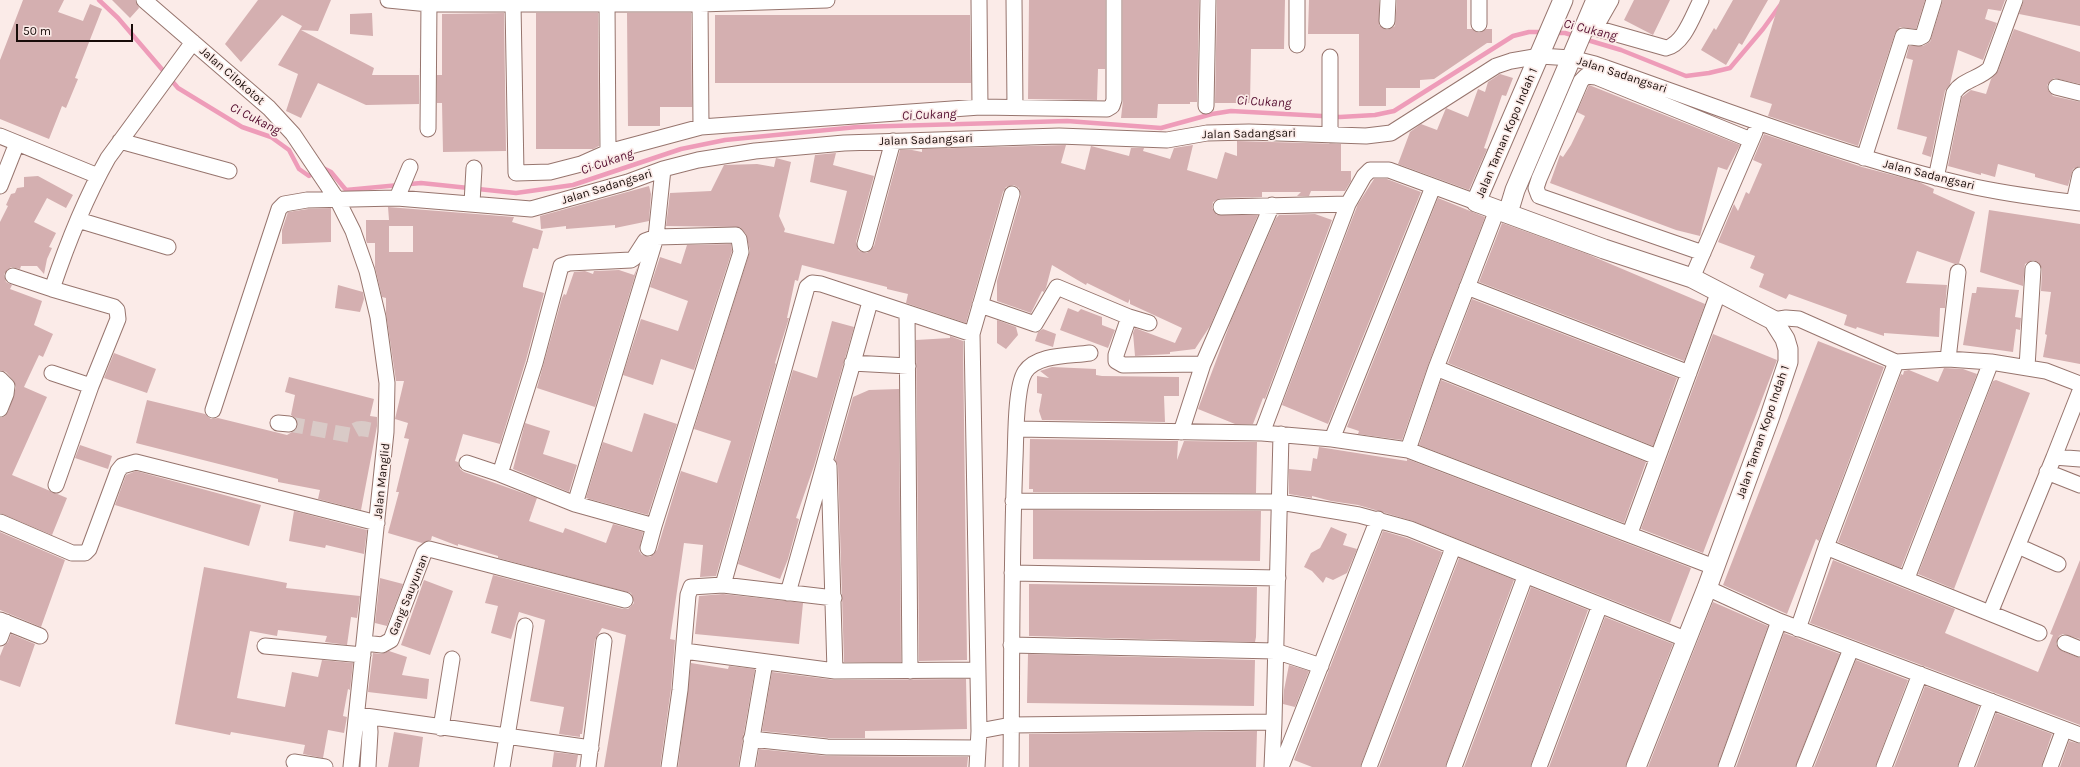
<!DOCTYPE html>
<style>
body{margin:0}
#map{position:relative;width:2080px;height:767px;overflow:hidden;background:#fbebe8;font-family:Karla,sans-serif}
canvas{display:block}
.scale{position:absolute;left:16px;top:24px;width:117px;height:18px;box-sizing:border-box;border:2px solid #180c09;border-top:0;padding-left:5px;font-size:12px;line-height:14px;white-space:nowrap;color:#180c09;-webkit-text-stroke:3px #fbebe8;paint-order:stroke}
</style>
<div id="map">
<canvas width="2080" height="767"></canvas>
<div class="scale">50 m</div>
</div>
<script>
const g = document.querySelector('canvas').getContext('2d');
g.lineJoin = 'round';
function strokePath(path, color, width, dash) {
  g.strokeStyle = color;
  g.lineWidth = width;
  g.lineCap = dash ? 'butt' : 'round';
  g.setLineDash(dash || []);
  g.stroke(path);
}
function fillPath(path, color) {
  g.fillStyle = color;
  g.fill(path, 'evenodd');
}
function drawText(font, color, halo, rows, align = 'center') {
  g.font = font + ' Karla,sans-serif';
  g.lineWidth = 3.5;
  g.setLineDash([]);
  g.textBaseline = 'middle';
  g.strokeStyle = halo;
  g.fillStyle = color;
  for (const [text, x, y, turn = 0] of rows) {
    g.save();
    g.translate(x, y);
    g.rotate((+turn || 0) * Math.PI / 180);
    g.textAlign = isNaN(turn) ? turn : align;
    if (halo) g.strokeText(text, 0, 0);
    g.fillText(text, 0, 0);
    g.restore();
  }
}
strokePath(new Path2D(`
 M99,0L118,18L178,88L242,127L271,137L289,150L299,169L309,176L315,172
 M1553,33H1565L1575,36
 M1584,39L1621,50L1686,76L1709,73L1730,68L1763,29L1784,0
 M321,167L331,172L346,190L421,183L516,193L573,185L681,149L725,140L857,127L1067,121L1161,128L1212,114L1231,111L1340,117L1375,115L1394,111L1513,36L1529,32H1544`), '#ee9cb9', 4.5);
fillPath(new Path2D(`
 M23,0H64L58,12L83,21L90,4L102,9L75,78L78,79L66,108L62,106L49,139L0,119V60Z
 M112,0H135L139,8L130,18Z
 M258,0H331L318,31L301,30L374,68L372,75H419V104L366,105L318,83L301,118L286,111L298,74L278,65L302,26L282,15L241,62L225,44Z
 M1029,0H1105V69H1098L1097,100L1028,99Z
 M1123,0H1199L1197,102H1190V104H1158L1157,118H1121L1123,100Z
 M1217,0H1285L1284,49H1251L1250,103H1215Z
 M1309,0H1379V25L1387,30L1395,26L1397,0H1467V29H1472L1479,33L1486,29H1492V43H1487L1434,79L1420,80V88H1386V106H1359V34H1308Z
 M1634,0H1670L1653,35L1624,20Z
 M1733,0H1768L1742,45L1739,43L1726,65L1701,50L1714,28L1716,30Z
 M1780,0H1925L1916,29L1900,27L1895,33L1858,146L1768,116L1772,104L1750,97Z
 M1943,0H2005L2001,11L1988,9L1985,19L1997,23L1983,60L1958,50L1950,84L1945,91L1931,157L1922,154L1927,137L1897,129L1913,60L1906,58L1909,46H1923L1930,42Z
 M2024,0H2080V26L2019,14Z
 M372,13L373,36L350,34V14Z
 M504,13L506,151L443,152L442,103H437V75H442V14Z
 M536,13H598L599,146L593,149H536Z
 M627,13H691L692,107H660V126H628Z
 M715,15H970L971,83H715Z
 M2014,29L2080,52V84L2054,78L2047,85L2048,90L2053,96L2080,102V166L2073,169L2068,186L2035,177V174L1998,164L1995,177L1981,173V175L1948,166L1962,97L1971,90L1986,94L1991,79L1998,71Z
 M1500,74L1513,78L1506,96L1502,95L1484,148L1487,149L1469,190L1398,164L1410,132L1421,124L1437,130L1446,108L1468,117L1478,89L1485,92L1488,82Z
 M1589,85L1740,145L1727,170L1718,167L1700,236L1676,230L1550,183L1560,155L1563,157L1571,145L1585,116L1577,112Z
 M1764,134L1862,167L1919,182L1934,189L1933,193L1975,212L1959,263L1955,264L1917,251L1906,283L1947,285L1945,308H1940L1939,337L1884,333V336L1857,327L1856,329L1844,325L1847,315L1789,294L1786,299L1759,287L1764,274L1750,268L1755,256L1718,242L1734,204L1738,211L1746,192L1749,194L1762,164L1753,160Z
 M1237,141L1341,144V171H1351V181L1345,191H1311L1309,196H1297L1301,192H1262V197L1221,198L1213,202L1212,208L1217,215H1258L1210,326L1195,349L1170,352V354L1135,356L1133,333L1135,328L1175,343L1182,328L1130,304V299L1128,303L1087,283L1086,285L1052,265L1046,288L1044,292L1042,291L1031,313L997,301V281L1021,196L1019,188L1014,185L1006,187L1003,192L966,323L906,303L908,294L887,289V287L802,265L798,281L795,280L787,318H789L775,363L776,364L716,576L700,577L703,545L684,543L670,639L675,640L671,689L660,767H604L626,635L602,628L595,640L582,734H580V737L559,734L564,707L530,701L545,620L519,612L511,639L491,633L498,606L485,603L493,575L623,609H628L634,603L631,593L498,558V556L458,544V546L432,536L431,540L422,543L388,533L399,492H396L409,439L404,438L408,423L395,419L404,381H396L386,313V298L382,297L375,267V243H367L366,240V220H389L388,207L514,217L512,222L543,231L538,249L533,248L523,284V287L544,293L526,360L500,444L463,434L455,461L458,462L460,469L464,472L537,498L529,521L563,533L565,528L606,543L613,524L643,532L639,551L642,555L650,557L657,550L681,471L717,483L731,441L694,429L750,251L746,234L740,227L666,226L670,193L711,191L724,165L757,164L774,167L776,158L791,162L779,216L785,229L784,232L834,244L847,191L810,182L815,155L836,153L833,165L874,176L856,242L859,251L867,253L874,246L900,150H912L922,152V149L1066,145L1061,163L1085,170L1091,146L1129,156L1131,148H1144L1143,151L1170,159L1174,148L1193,145L1187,170L1217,179L1225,152L1237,156ZM389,223V226H413V252H389Z
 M38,176L73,195L66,208L47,198L34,222L56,233L49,247L52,248L47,259L44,274L37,266H21L20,269L11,267L4,274L6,282L12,285L10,289L42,301L34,325L53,334L43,357L39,355L24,387L47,397L12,475L67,498L52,535L0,513V418L5,416L8,412L16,387L13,380L6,372L0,370V222L8,206L6,205L11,194L15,193L17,188L24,187V177Z
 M1374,179H1387L1421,192L1328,424L1282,405L1349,227L1358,204Z
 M649,186L651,194L649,221L615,228V225L566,229V226L541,229L540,216Z
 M1438,198L1485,217L1428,365L1402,440L1358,434L1359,431L1347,427Z
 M331,208V242L282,244V230L288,212L308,209Z
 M1989,210L2080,224V364L2043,357L2047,335L2045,334L2051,292L2041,291L2042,269L2038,262L2033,260L2025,264L2023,286L1980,272Z
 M1315,214L1332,220L1265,399L1263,398L1253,424H1235L1198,409L1231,321L1276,218L1279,215Z
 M1502,223L1587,254L1705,304L1684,361L1479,282Z
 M731,244L732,251L694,370L661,359L653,385L623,375L641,319L678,331L688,301L650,287L660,257L681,264L687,245Z
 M638,266L595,407L537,388L562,298L564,294L566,295L574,272L585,271L593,274L594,271L619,270L634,275Z
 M338,285L363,292L364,299L360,312L335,308Z
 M1977,287L2019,290L2015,317L2021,318L2020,330L2016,329L2013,352L1963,345L1972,293H1976Z
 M1472,299L1677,378L1653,446L1448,363Z
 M1068,308L1078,312L1081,309L1102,317V325L1115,330L1108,348L1060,330Z
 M997,320L1016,327L1018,335L1006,349L997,343Z
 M832,321L854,327L814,466L796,518L799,519L788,559L780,579L738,564L793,370L817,378Z
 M1043,329L1056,334L1053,347L1035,341L1038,332Z
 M1713,334L1777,360L1703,553L1641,529Z
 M950,336L963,341L967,660L919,661L916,340L950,338Z
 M1818,341L1884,367L1819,541L1816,539L1787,614L1723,585Z
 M114,353L156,369L147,393L104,378Z
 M1052,367L1096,369V375L1102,376L1179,377V396H1164L1165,422L1042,420L1039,411L1042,394L1037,393V376L1049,378L1040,371Z
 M1944,368L1963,369L1977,374L1901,568L1838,542L1901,374L1903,375L1904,371L1909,370L1938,382Z
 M289,377L374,399L370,416L377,417V426L361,510L318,499L320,490L278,482V479L136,443L147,400L205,414L211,419L218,418L287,435L292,432L298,424L297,420L291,415L295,395L285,392Z
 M1441,380L1646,462L1624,523L1419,445Z
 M1996,380L2030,393L1954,589L1918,574L1993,381Z
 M899,389L901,662H844L838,466L835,460L853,397L869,390Z
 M644,413L677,424L648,515L586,498L603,442L632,452Z
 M525,423L550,431L543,454L577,465L569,492L513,469Z
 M1030,439L1178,441L1177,460L1184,441L1257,442L1256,493L1033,492V489H1029Z
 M80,445L112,456L108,469L75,458Z
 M1319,447L1407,461V459L1691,568L1670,623L1413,521L1358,505L1331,501L1312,496V498L1289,494V469L1311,471L1313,458L1317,459Z
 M136,471L261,505L249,546L115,505L126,475Z
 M1033,510L1261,511L1260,561L1033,559Z
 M294,511L367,530L364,554L326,545L325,548L289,541Z
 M1331,527L1347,534L1343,545L1357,549L1347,573L1333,580L1326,577L1323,583L1312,571L1304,567L1311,553L1320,548Z
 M1383,531L1407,538L1442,552L1360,767H1312L1294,760Z
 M0,532L65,560L41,627L0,610Z
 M1459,558L1514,580L1445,767H1379Z
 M1833,560L1955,609L1945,633L2038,672L2053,635L2050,634L2080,560V639L2063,634L2059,636L2056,644L2062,651L2080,658V725L1810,623Z
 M204,567L287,583L286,588L360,596L357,618L351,617L347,645L325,642L327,636L278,630L277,636L250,631L237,698L285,707L292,672L318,677L322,660L353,663L350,690L348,689L343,716L347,717L344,733L328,730L323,758L303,754L305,745L231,732L230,735L175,724Z
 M380,578L403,584L387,626L375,623Z
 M424,580L453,591L430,655L401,645Z
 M1029,584L1257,587L1256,637L1255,642L1029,636Z
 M1531,587L1588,610L1530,767H1464Z
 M723,594L803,603L799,644L695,634L699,596Z
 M1713,602L1768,626L1717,767H1648Z
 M1605,617L1673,644L1625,767H1549Z
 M1784,633L1840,654L1795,767H1736Z
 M11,634L35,644L20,687L0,680V656L4,646L8,642Z
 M389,651L407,657L402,675L429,679L427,699L368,692L373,653L381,654Z
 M1028,654L1255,660L1254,706L1027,703Z
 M1856,660L1908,680L1875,767H1814Z
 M691,663L728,669L729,666L755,669L738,767H678Z
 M1289,665L1309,671L1295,707L1283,704L1284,690Z
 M772,672L835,680L966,679L967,729L865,731V738H828L762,731Z
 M1925,686L1979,706L1957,767H1894Z
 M1996,713L2052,734L2041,767H1976Z
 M1257,731L1256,767H1029V734Z
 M394,732L423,737L419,767H388Z
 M2069,741L2080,744V767H2060Z
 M759,749L827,756L968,757L967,767H756Z
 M554,752L578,755L576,767H552Z`), '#d4afb0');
strokePath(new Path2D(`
 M289,424L349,435C359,425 362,429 376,431`), '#d9cac7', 15, [15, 8]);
const minor = new Path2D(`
 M144,0L269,108L293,134L338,201L353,231L367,271L378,317L387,383L386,432L351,767
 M388,0L429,4H700L827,0
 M979,0L980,107
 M1014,0L1015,107
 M513,4L516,173L550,172L581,164L608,152L701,127L980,107L1107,109L1112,106L1114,100V0
 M607,4L608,152
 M700,4L701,127
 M1387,21L1388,0
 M1479,24V0
 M1585,25L1666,48C1684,44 1693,15 1701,0
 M1595,28L1611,0
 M1297,45V0
 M2056,87L2080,93
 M1206,106L1208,0
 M428,129L429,0
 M1330,135V57
 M0,136L98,176
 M120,141L229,171
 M1864,158L1903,36L1919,38L1923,36L1934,0
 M1936,178L1954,93C1963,79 1980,79 1990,68L2015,0
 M0,186L17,143
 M397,198L410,167
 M2074,202L2080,175
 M472,203L474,168
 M1221,207L1348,204
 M78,220L168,247
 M865,244L893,141
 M1703,253L1539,196L1536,188L1539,179L1581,81L1586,76L1596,77L1751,140
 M13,276L52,289
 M1692,278L1755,132
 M1467,287L1689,373
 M980,305L1035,324L1057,287L1129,317L1149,323
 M907,314L910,671
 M1129,317L1116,355V361L1123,365L1203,364
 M1773,320L1786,318L1799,319L1896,362L1948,359L1991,362L2046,371L2080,384
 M1948,359L1958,272
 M852,363L908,366
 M2027,367L2033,269
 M1436,368L1657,457
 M52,373L91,386
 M0,379L7,386L6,394L0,409
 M213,410L279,209L284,204L307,200L397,198L531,209L628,182L663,169L698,160L755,151L844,143L1059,136L1167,140L1207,133L1249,132L1366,136L1391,133L1496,66L1511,61L1540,56L1571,58L1595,64C1721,108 1845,158 1975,187C2009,194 2045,199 2080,203
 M278,423L289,424
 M1016,429L1262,433L1332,439L1408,450L1714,567
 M1181,432L1203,364L1272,205
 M1262,433L1348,204L1364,176L1370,170H1389L1476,202
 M1332,439L1433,187
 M1408,450L1436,368L1497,210
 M2054,457L2080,391
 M467,463L500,474L575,504
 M829,466L835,671
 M2047,472L2080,485
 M500,474L535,363L561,266L569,263L631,260L634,258L645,241L656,237L736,235L739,239L741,252L654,526L575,504L656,237L663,169
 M56,485L91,386L118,319L117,310L114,307L52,289C67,244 85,199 108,158L193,42
 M1013,501L1280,502L1359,515L1410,529L1685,639
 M0,522L72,553H85L89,549L118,471L122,466L136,462L377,523
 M1630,533L1719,291
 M2018,546L2058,564
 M1826,547L2039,633
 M648,548L654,526
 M1012,573L1278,578
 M1907,578L1991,362
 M723,585L807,287L812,283L821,284L972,334
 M1707,588L1779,621L2080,735
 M788,593L870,302
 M1990,613L2054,457L2080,459
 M0,620L40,636
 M1798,629L1826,547L1896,362
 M0,638L6,622
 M364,643L382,645L391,640L424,553L429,549L625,600
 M2065,643L2080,649
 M1011,645L1275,651L1321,666
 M265,646L363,655
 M684,651L835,671L978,670
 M358,715L591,748
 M441,728L452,659
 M979,731L1011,725L1274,722
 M751,739L827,747L977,748
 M294,762L325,767
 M368,767L370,732L369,717
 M502,767L525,626
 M588,767L604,641
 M669,767L680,690L688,595L691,587L723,585L834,598
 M747,767L765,662
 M977,767L979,731L972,334L1012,194
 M1011,767C1012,664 1011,562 1015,459C1016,439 1015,388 1025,372C1037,354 1070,356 1090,353
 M1272,767L1274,722L1281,434
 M1281,767L1378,519
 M1369,767L1453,548
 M1454,767L1525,577
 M1539,767L1600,605
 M1726,767L1779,621
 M1804,767L1851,649
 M1884,767L1920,674
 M1966,767L1991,701
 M2050,767L2064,729`);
const major = new Path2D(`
 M1563,0L1476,202L1604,249L1692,278L1773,320L1785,339L1788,349V362L1769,419L1707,588L1636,767
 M1508,213L1515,190L1596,0`);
strokePath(minor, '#97756e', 17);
strokePath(major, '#97756e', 21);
strokePath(minor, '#fff', 15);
strokePath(major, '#fff', 19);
drawText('12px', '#180c09', '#fbebe8', [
 ["Jalan Sadangsari",1622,75,18],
 ["Jalan Cilokotot",232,76,41],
 ["Jalan Taman Kopo Indah 1",1507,133,-67],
 ["Jalan Sadangsari",1249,134,-1],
 ["Jalan Sadangsari",926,140,-2],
 ["Jalan Sadangsari",1929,175,14],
 ["Jalan Sadangsari",607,187,-17],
 ["Jalan Taman Kopo Indah 1",1763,432,-71],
 ["Jalan Manglid",382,481,-84],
 ["Gang Sauyunan",409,595,-68]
]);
drawText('italic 13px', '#550e30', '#fbebe8', [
 ["Ci Cukang",1590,30,14],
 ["Ci Cukang",1264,102,3],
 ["Ci Cukang",929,115,-2],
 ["Ci Cukang",255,119,27],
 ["Ci Cukang",607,162,-19]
]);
</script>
